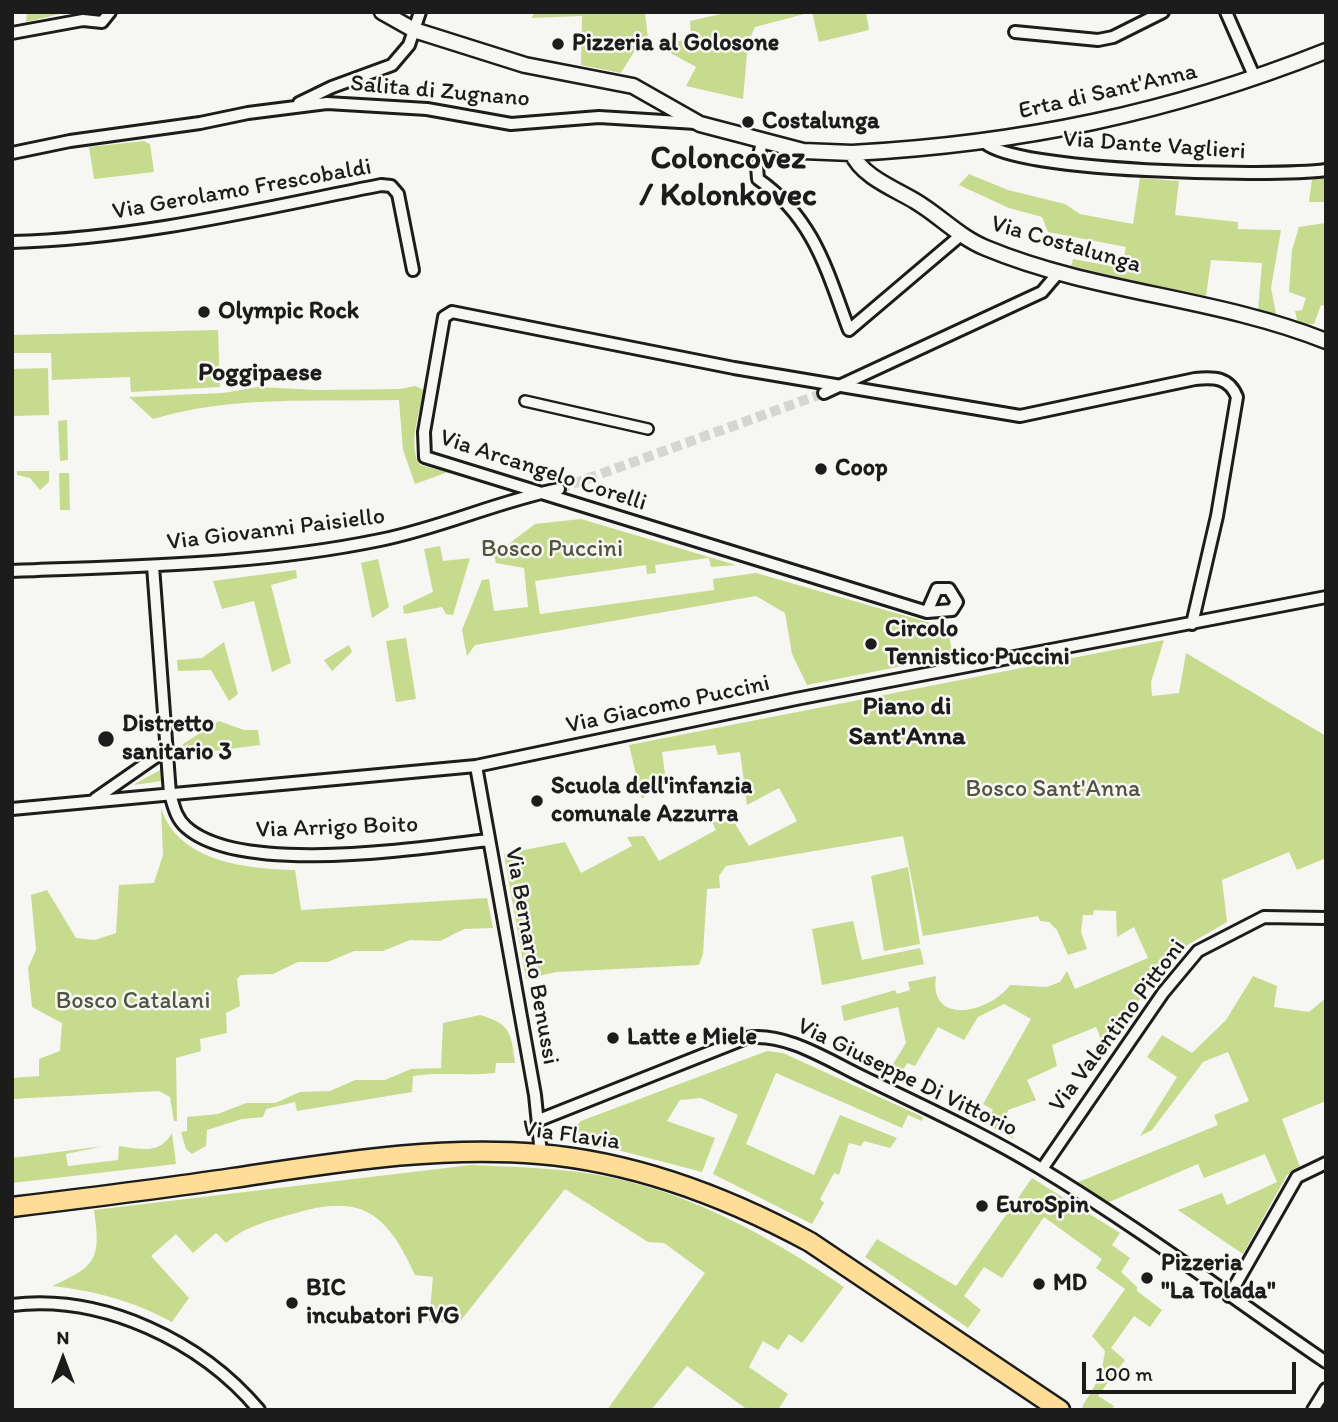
<!DOCTYPE html>
<style>
body{margin:0}
#map{position:relative;width:1338px;height:1422px;overflow:hidden;background:#f6f6f2;font-family:Itim,sans-serif}
canvas{display:block}
.frame{position:absolute;inset:0;border:14px solid #1c1c1c;pointer-events:none}
.north{position:absolute;left:28px;top:1324px;width:70px;height:70px;-webkit-text-stroke:5px #f6f6f2;paint-order:stroke;rotate:0deg;font-size:19px;font-weight:700;line-height:28px;text-align:center;color:#1c1c1c}
.north::after{content:'';display:block;margin:auto;width:24px;height:32px;background:#1c1c1c;clip-path:polygon(50% 0,100% 100%,50% 72%,0 100%)}
.scale{position:absolute;left:1082px;top:1362px;width:214px;height:32px;box-sizing:border-box;border:4px solid #1c1c1c;border-top:0;padding-left:9px;font-size:21px;line-height:24px;white-space:nowrap;color:#1c1c1c;-webkit-text-stroke:5px #f6f6f2;paint-order:stroke}
</style>
<div id="map">
<canvas width="1338" height="1422"></canvas>
<div class="frame"></div>
<div class="north">N</div>
<div class="scale">100 m</div>
</div>
<script>
const g = document.querySelector('canvas').getContext('2d');
g.lineJoin = 'round';
function fillPath(path, color) {
  g.fillStyle = color;
  g.fill(path, 'evenodd');
}
function strokePath(path, color, width, dash) {
  g.strokeStyle = color;
  g.lineWidth = width;
  g.lineCap = dash ? 'butt' : 'round';
  g.setLineDash(dash || []);
  g.stroke(path);
}
function drawText(font, color, halo, rows, align = 'center') {
  g.font = font + ' Itim,sans-serif';
  g.lineWidth = 5;
  g.setLineDash([]);
  g.textBaseline = 'middle';
  g.strokeStyle = halo;
  g.fillStyle = color;
  for (const [text, x, y, turn = 0] of rows) {
    g.save();
    g.translate(x, y);
    g.rotate((+turn || 0) * Math.PI / 180);
    g.textAlign = isNaN(turn) ? turn : align;
    if (halo) g.strokeText(text, 0, 0);
    g.fillText(text, 0, 0);
    g.restore();
  }
}
fillPath(new Path2D(`
 M27,12H68L26,22Z
 M534,12H645L648,39L643,37L621,73L581,65L582,16L532,18Z
 M730,12H812L755,27L748,43L743,99L686,86L696,67L656,45L691,39L690,21Z
 M812,12H866L869,30L819,42Z
 M144,141L150,144L154,172L94,179L89,147Z
 M969,174L1008,190L1065,204L1080,214L1133,224L1140,178L1179,181L1175,215L1238,222V229L1281,230L1271,288L1277,319L1258,311L1262,263L1211,260L1206,296L1139,283L1071,266L1073,259L1122,268L1126,247L1048,232L1042,217L1009,208L959,185Z
 M1326,178V202H1309L1312,179Z
 M1326,223V306L1321,305L1314,324H1298L1295,311L1302,310L1306,298L1289,292L1292,250L1299,227Z
 M218,330L220,387L131,392L130,377L52,380L51,353H12V335Z
 M48,368L49,415L12,416V369Z
 M415,386L424,390C420,413 407,444 420,465L448,472L415,484L403,450L399,400C316,402 233,395 153,419L129,397L223,393L258,387L318,390L400,389Z
 M67,420L68,460L60,461L58,421Z
 M17,471H49V482L40,490L30,478L17,475Z
 M59,473H69L70,510H60Z
 M581,519L736,565L711,567L709,558L655,565L656,573L647,574L646,565L535,581L540,614L714,590L713,579L756,573L941,626L947,625L953,656L807,685L792,654L785,613L756,596L475,645L467,656L462,630L482,580L489,579L494,611L528,607L524,568L496,563L494,555L535,524Z
 M440,546L443,561L470,558L453,615L446,614L442,607L404,614L403,606L433,592L424,549Z
 M378,559L389,607L372,618L361,563Z
 M296,570L297,578L271,585L291,663L272,672L254,601L222,609L213,581Z
 M406,638L416,699L396,702L386,641Z
 M1164,640L1151,682L1152,696L1179,693L1186,653L1326,736V858L1297,870L1289,852L1222,880L1227,922L1172,954L1105,1048L1096,1027L1052,1045L1057,1066L1027,1080L1036,1100L1008,1110L1006,1117L1014,1139L985,1123L993,1110L983,1104L1031,1019L1004,1004L978,1017L964,1040L938,1027L915,1066L907,1063L898,1079L887,1074L906,1043L898,1007L844,1021L841,1006L895,990L897,994L910,990L908,982L936,976C928,1027 990,1013 1010,985L1047,987L1060,982L1067,971L1075,989L1148,958L1134,927L1117,937L1116,911L1094,910L1093,915H1083L1081,932L1087,949L1068,955L1057,930L1049,922L1040,921L1038,916L923,936L903,836L726,866L719,876L720,888L707,889L703,954L699,965L556,972L526,979L504,854L565,842L581,873L632,846L627,837L644,836L659,861L716,830L712,822H734L749,846L797,821L779,788L747,805L740,752L718,755L715,745L662,752L665,774L642,799L629,745Z
 M224,642L238,694L229,701L211,670L178,671L177,660L202,658Z
 M349,645L352,652L332,671L324,660Z
 M219,721L244,730H258L260,745L184,755L183,744Z
 M162,769V781L133,785Z
 M161,808C178,862 247,869 295,870L301,910L487,898L493,928L464,929L440,941L410,940L383,951H354L328,962H298L273,974L241,975L237,979L240,1006L226,1013L227,1033L200,1039L201,1051L176,1058L177,1121H174L170,1097L159,1091L12,1099V1078L39,1076V1059L60,1051L62,1023L32,1007L28,968L36,950L31,895L47,890L76,938L95,940L116,933L119,885L154,883L163,855Z
 M908,867L920,944L884,951L871,876Z
 M853,921L862,960L920,948L924,964L822,985L812,929Z
 M1253,976L1277,986L1274,1007L1309,1012L1326,998V1101L1282,1119L1300,1167L1287,1175L1243,1254L1178,1210L1222,1193L1227,1205L1277,1182L1265,1154L1204,1178L1198,1164L1107,1203L1076,1183L1218,1125L1214,1115L1249,1101L1228,1052L1203,1062L1152,1130L1140,1136L1177,1077L1147,1057L1162,1035L1192,1053L1226,1020Z
 M480,1015C511,1024 511,1033 515,1063H496L495,1073C467,1076 441,1072 413,1076L412,1092L297,1111L295,1102L266,1109L263,1117L242,1119L207,1130L206,1146L192,1154L186,1149L181,1132L187,1131V1117L218,1114L246,1103H275L300,1092L330,1091L355,1080H385L411,1069L441,1068L443,1023Z
 M767,1051L783,1053L923,1117L922,1121L908,1115L902,1128L776,1073L746,1144L814,1175L840,1115L897,1138L890,1148L864,1141L861,1146L849,1143L839,1175L834,1173L820,1199L824,1203L812,1224L713,1174L738,1115L701,1098L680,1100L667,1121L715,1138L702,1172L618,1150L582,1145L575,1137L574,1128L581,1121Z
 M172,1133L176,1164L12,1183V1158L104,1146L66,1154L68,1166L118,1160L119,1146C140,1149 160,1155 172,1133Z
 M471,1165C517,1167 564,1168 609,1177C693,1194 774,1239 844,1287L802,1343L789,1334L778,1350L763,1341L749,1367L788,1394L778,1410H748L687,1366L651,1410H607L705,1273L664,1243L648,1242L565,1189L458,1324L429,1321L433,1277L415,1275C385,1209 359,1193 289,1215C264,1222 245,1227 226,1243L216,1233L193,1253L176,1234L151,1256L189,1298L172,1322C133,1301 96,1291 52,1286C97,1266 101,1259 94,1210Z
 M1032,1178L1120,1233L1112,1245L1130,1258L1121,1272L1137,1287V1291L1162,1310L1150,1327L1134,1316L1111,1348L1125,1360L1098,1396L1114,1406L1112,1410H1087L1082,1407L1101,1375L1105,1351L1092,1336L1125,1289L1096,1268L1102,1259L1044,1217L1002,1278L984,1267L964,1296L981,1310L968,1328L865,1257L877,1239L956,1286Z`), '#c7db8f');
strokePath(new Path2D(`
 M559,489L824,393`), '#d5d5d2', 10, [10, 5]);
const pedestrian = new Path2D(`
 M525,401L648,429`);
const minor = new Path2D(`
 M1226,12L1255,78
 M1015,32L1098,40L1113,37L1163,12
 M12,33L83,20L102,22L110,12
 M299,103L332,87L392,65L409,45L420,12
 M762,141L757,166L758,179C814,218 827,271 849,330L961,235
 M983,141C1010,173 1277,177 1326,170
 M12,153L70,141L200,123L248,113L327,103L427,109L511,124L599,117L696,123
 M12,242C137,239 259,209 381,185L391,186L398,194L413,270
 M824,393L1042,292L1059,272
 M153,566L170,794C174,807 176,818 186,827C240,876 419,848 489,840
 M12,571C135,566 259,565 380,540C441,528 498,501 559,489
 M927,612L937,589H949L957,602L952,610L927,612L425,457L424,432L444,317L452,312L734,368L1020,416L1195,379C1214,377 1229,377 1237,397L1217,516L1192,624
 M476,766L535,1095L541,1154
 M95,799L167,749
 M12,809L476,766L796,699L1326,597
 M539,1120L746,1038C785,1031 831,1062 865,1078C924,1107 984,1134 1040,1168C1138,1227 1231,1297 1326,1362
 M1042,1169L1163,993L1198,951L1264,917L1326,918
 M1229,1296L1297,1177L1326,1163
 M12,1305C103,1294 201,1341 259,1410
 M1313,1410L1326,1389`);
const tertiary = new Path2D(`
 M382,12L414,30L525,65L633,86L700,124L803,151L852,153C861,176 895,189 915,201C939,215 959,237 986,248C1094,293 1216,297 1326,341
 M852,153C1020,144 1170,113 1326,51`);
const primary = new Path2D(`
 M12,1207C86,1198 160,1189 233,1178C334,1163 437,1145 539,1154C635,1162 727,1197 810,1242L1060,1410`);
strokePath(pedestrian, '#1c1c1c', 14);
strokePath(minor, '#1c1c1c', 16);
strokePath(tertiary, '#1c1c1c', 19);
strokePath(primary, '#1c1c1c', 23);
strokePath(pedestrian, '#f6f6f2', 9);
strokePath(minor, '#f6f6f2', 10);
strokePath(tertiary, '#f6f6f2', 14);
strokePath(primary, '#fedd96', 18);
for (const [x, y, r, color] of [
 [558,44,7,"#1c1c1c"],
 [748,122,7,"#1c1c1c"],
 [204,312,7,"#1c1c1c"],
 [821,469,7,"#1c1c1c"],
 [871,644,7,"#1c1c1c"],
 [106,739,9,"#1c1c1c"],
 [537,801,7,"#1c1c1c"],
 [613,1038,7,"#1c1c1c"],
 [982,1206,7,"#1c1c1c"],
 [1147,1278,7,"#1c1c1c"],
 [1039,1284,7,"#1c1c1c"],
 [292,1303,7,"#1c1c1c"]
]) {
  const dot = new Path2D();
  dot.arc(x, y, r, 0, 2 * Math.PI);
  g.fillStyle = color;
  g.fill(dot);
  strokePath(dot, '#f6f6f2', 2.5);
}
drawText('bold 24px', '#1c1c1c', '#f6f6f2', [
 ["Pizzeria al Golosone",572,44],
 ["Costalunga",762,122],
 ["Olympic Rock",218,312],
 ["Coop",835,469],
 ["Circolo",885,630],
 ["Tennistico Puccini",885,658],
 ["Distretto",122,725],
 ["sanitario 3",122,753],
 ["Scuola dell'infanzia",551,787],
 ["comunale Azzurra",551,815],
 ["Latte e Miele",627,1038],
 ["EuroSpin",996,1206],
 ["Pizzeria",1161,1264],
 ["\"La Tolada\"",1161,1292],
 ["MD",1053,1284],
 ["BIC",306,1289],
 ["incubatori FVG",306,1317]
], 'left');
drawText('24px', '#1c1c1c', '#f6f6f2', [
 ["Salita di Zugnano",440,92,5],
 ["Erta di Sant'Anna",1108,92,-13],
 ["Via Dante Vaglieri",1154,146,4],
 ["Via Gerolamo Frescobaldi",242,190,-10],
 ["Via Costalunga",1066,245,16],
 ["Via Arcangelo Corelli",543,471,18],
 ["Via Giovanni Paisiello",276,530,-7],
 ["Via Giacomo Puccini",668,705,-12],
 ["Via Arrigo Boito",337,828,-2],
 ["Via Bernardo Benussi",531,956,80],
 ["Via Valentino Pittoni",1118,1026,-53],
 ["Via Giuseppe Di Vittorio",907,1078,26],
 ["Via Flavia",571,1136,8]
]);
drawText('24px', '#4f553e', '#f6f6f2', [
 ["Bosco Puccini",552,550],
 ["Bosco Sant'Anna",1053,790],
 ["Bosco Catalani",133,1002]
]);
drawText('bold 26px', '#1c1c1c', '#f6f6f2', [
 ["Poggipaese",260,373],
 ["Piano di",907,707],
 ["Sant'Anna",907,737]
]);
drawText('bold 32px', '#1c1c1c', '#f6f6f2', [
 ["Coloncovez",728,160],
 ["/ Kolonkovec",728,197]
]);
</script>
